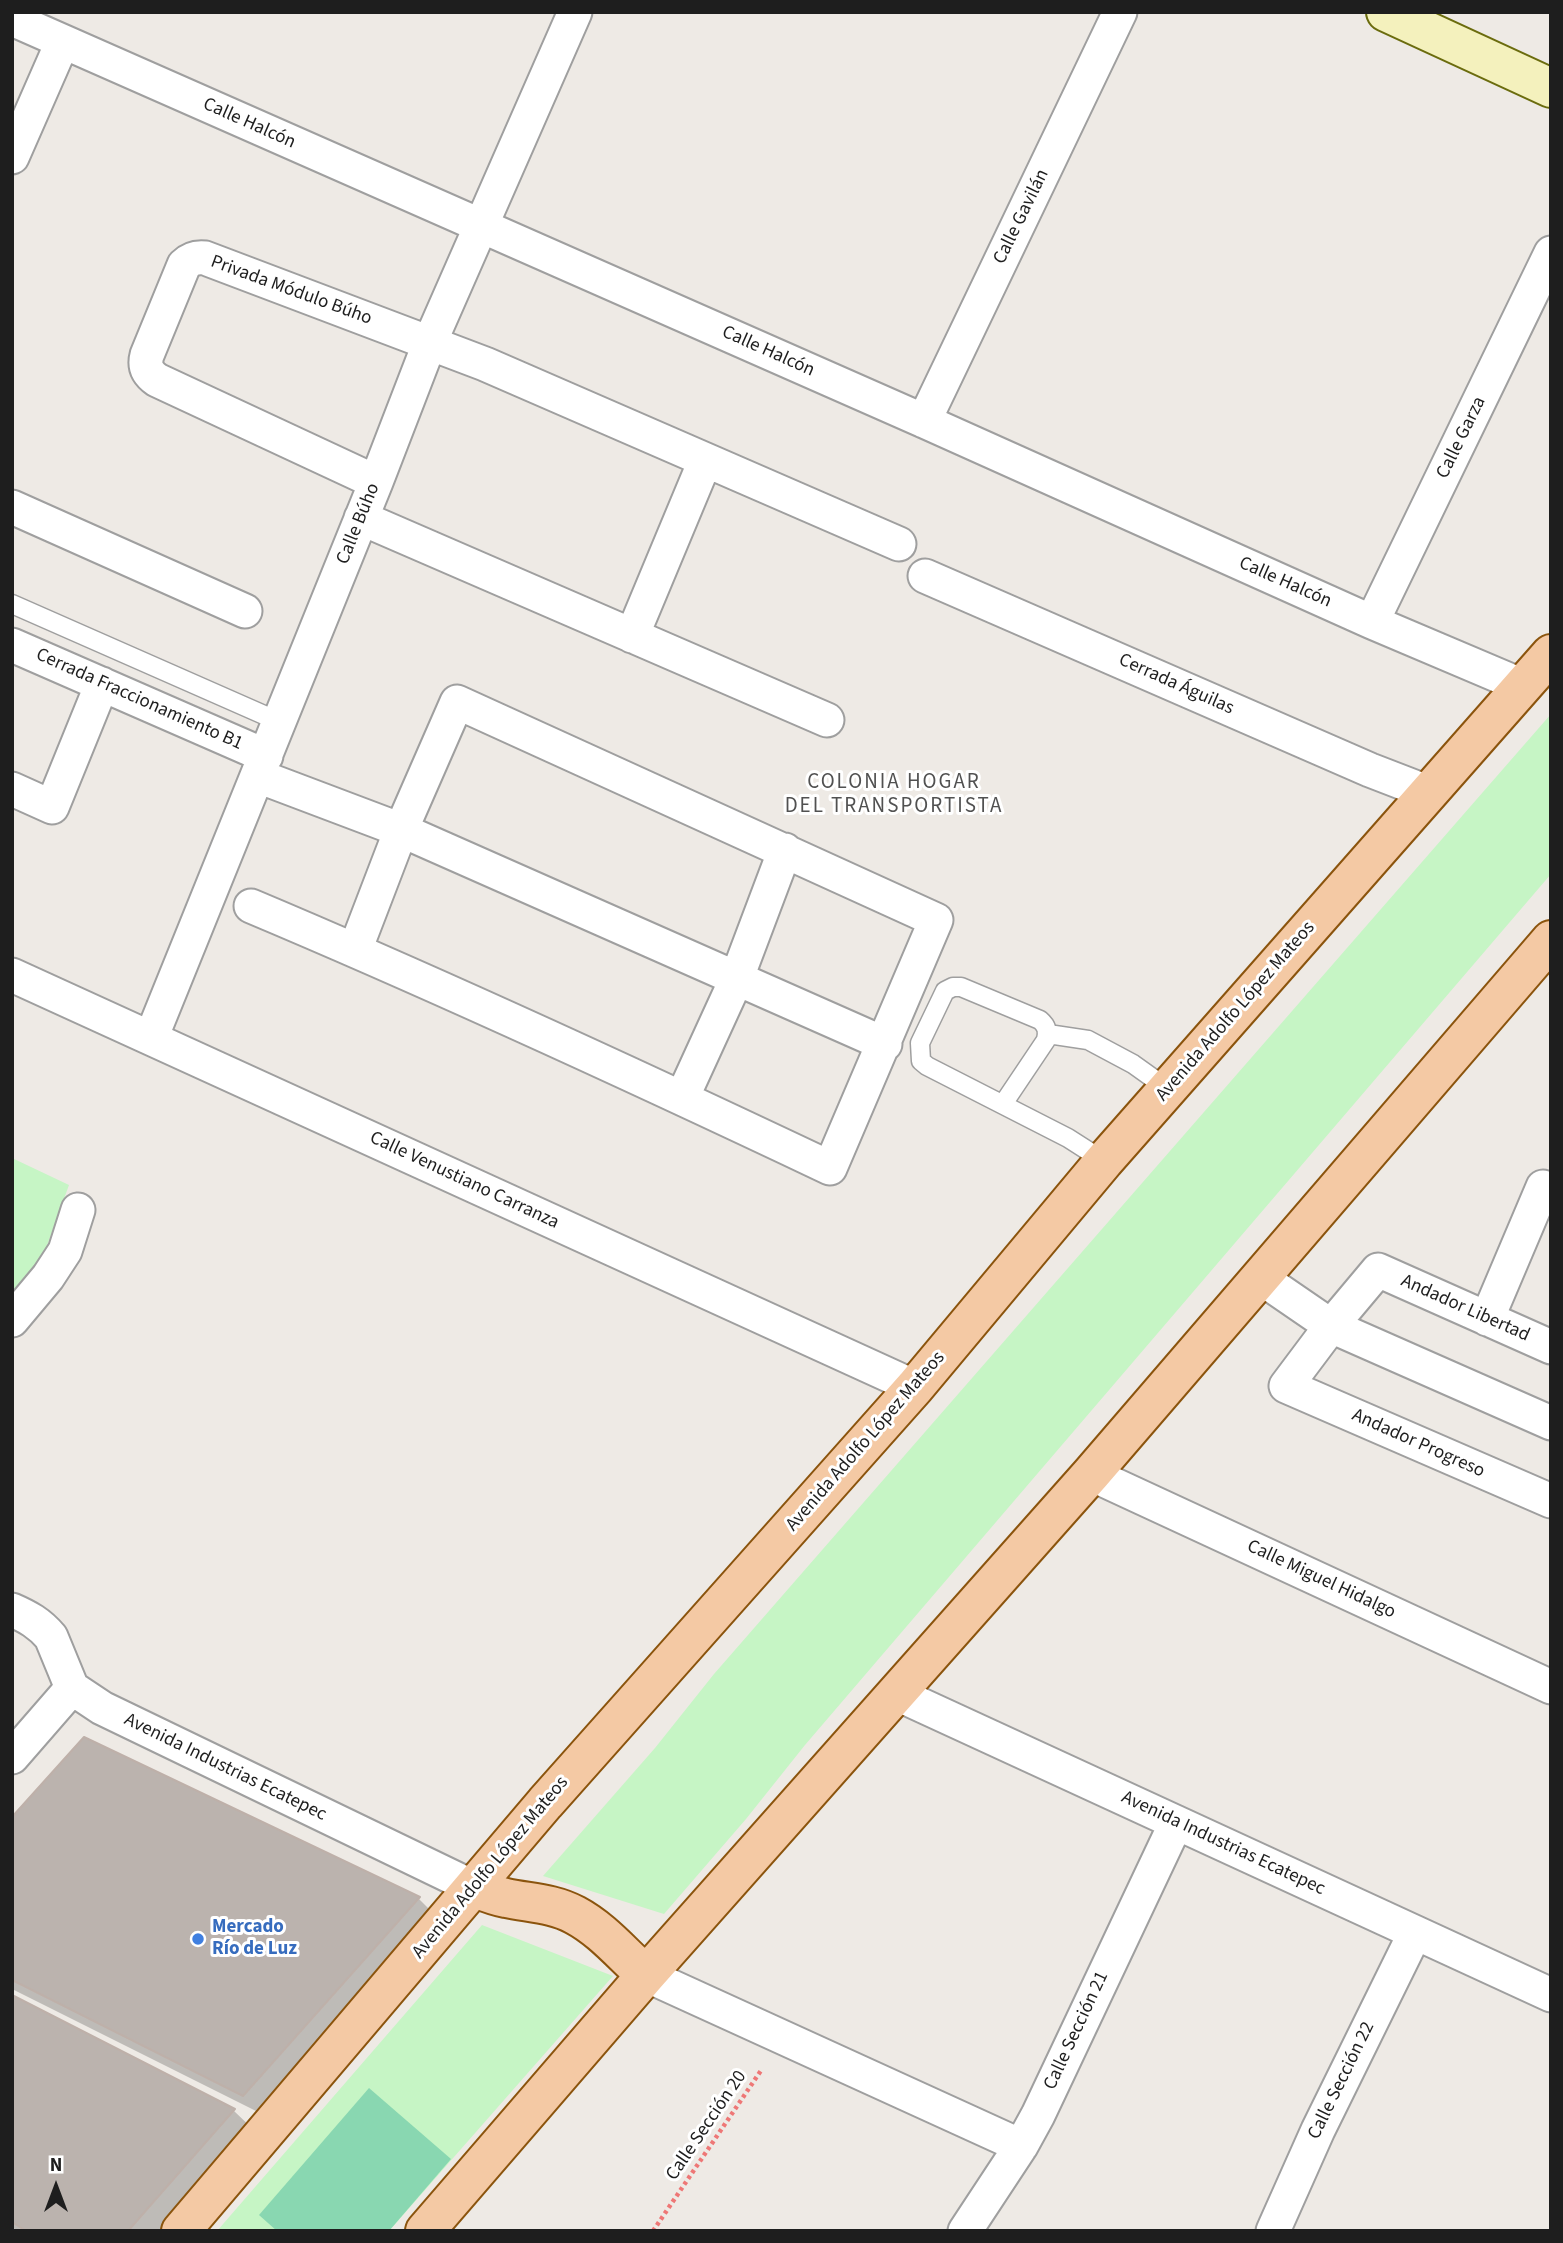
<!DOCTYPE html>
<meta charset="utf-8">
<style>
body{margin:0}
#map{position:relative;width:1563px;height:2243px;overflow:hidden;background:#eeeae5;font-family:"Source Sans 3",sans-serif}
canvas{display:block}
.frame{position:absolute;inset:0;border:14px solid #1e1e1e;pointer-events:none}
.north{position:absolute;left:21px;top:2152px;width:70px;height:70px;-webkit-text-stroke:5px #fff;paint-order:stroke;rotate:0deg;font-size:19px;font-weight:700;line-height:28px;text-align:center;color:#1e1e1e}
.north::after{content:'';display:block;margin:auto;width:24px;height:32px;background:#1e1e1e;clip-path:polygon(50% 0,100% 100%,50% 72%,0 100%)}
</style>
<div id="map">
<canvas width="1563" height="2243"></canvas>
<div class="frame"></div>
<div class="north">N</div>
</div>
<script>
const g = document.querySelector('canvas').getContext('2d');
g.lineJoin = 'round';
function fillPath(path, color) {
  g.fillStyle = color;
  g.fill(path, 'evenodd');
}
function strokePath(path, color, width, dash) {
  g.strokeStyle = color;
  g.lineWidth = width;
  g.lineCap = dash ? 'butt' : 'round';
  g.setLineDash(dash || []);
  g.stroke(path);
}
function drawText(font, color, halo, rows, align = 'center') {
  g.font = font + ' "Source Sans 3",sans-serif';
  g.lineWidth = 6;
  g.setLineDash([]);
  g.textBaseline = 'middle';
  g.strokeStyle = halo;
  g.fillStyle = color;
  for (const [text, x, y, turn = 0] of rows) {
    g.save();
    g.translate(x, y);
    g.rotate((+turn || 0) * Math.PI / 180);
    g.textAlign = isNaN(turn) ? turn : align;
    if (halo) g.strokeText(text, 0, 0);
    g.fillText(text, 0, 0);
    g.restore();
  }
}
fillPath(new Path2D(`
 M1551,714V874L805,1745L746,1819L664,1914L543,1876L655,1748L714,1674Z
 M12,1158L69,1185L44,1254L12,1292Z
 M482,1925L613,1976L389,2231H217Z`), '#c6f5c5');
fillPath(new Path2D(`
 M369,2088L451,2159L389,2231H277L259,2215Z`), '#89d7b1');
fillPath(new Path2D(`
 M85,1739L419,1899L439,1919L264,2115L12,1989V1819Z
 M12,1997L234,2111L255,2131L166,2231H17L12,2227Z`), '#0003');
const building = new Path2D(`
 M84,1737L420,1897L243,2096L12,1980V1817Z
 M12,1995L235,2109L128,2231H26L12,2222Z`);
fillPath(building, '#bbb3ae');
strokePath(building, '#beb0a9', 2);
const lane = new Path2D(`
 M12,604L280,722
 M1048,1034L1088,1040L1133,1064L1168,1089
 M1003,1104L1046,1040C1048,1031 1047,1026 1040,1020L961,987H953L945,991L920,1043L921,1061L927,1066L1068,1138L1104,1161`);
const street = new Path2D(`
 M12,19L924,421L1372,622L1523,686
 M12,157L62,43
 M924,421L1120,12
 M376,482L157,380C147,373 144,366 147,355L184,265C190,259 196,257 205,258L485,364L899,544
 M12,507L245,611
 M361,518L827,720
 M925,576L1370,770L1427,792
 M1372,622L1551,253
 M632,636L705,461
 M12,645L266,756
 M258,776L401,830L885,1044
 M12,789L52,807L102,684
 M251,906C446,988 638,1077 830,1168L936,920L457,702L401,830L355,950
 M12,975L915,1387
 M151,1038L376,482L430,342L575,12
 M682,1098L736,980L785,850
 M1261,1278L1331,1326L1551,1423
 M1487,1319L1543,1187L1551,1190
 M12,1320L48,1277L65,1251L78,1210
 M1551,1347L1378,1270L1331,1326L1286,1386L1551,1501
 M1091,1474L1551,1687
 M12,1610C28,1617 39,1623 51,1637L72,1688L102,1708L475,1888
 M895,1693L1551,1995
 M12,1757L72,1688
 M646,1975L1021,2146
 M965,2231L1021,2146L1038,2115L1176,1823
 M1273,2231L1318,2130L1415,1933`);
const secondary = new Path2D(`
 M1386,12L1551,88`);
const primary = new Path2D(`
 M475,1888C485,1892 495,1896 506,1898C529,1903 553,1903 575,1915C603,1930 622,1954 646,1975
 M181,2231L545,1803L915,1387L1104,1161L1551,654
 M425,2231L646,1975L1091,1474L1551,940`);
strokePath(lane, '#9f9f9f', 21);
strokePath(street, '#9f9f9f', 37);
strokePath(secondary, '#6b6c0e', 42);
strokePath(primary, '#8b540d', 42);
strokePath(new Path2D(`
 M653,2231L762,2069`), '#ee7776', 4.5, [3.5, 3.5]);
strokePath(lane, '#fff', 18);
strokePath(street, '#fff', 33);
strokePath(secondary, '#f4f1bd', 38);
strokePath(primary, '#f4c9a4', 38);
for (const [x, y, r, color] of [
 [198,1939,7,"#3f7fe0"]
]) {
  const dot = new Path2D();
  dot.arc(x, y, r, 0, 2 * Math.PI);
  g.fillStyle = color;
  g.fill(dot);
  strokePath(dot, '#fff', 2.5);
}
drawText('19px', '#1e1e1e', '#fff', [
 ["Calle Halcón",249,124,24],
 ["Calle Gavilán",1022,217,-64],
 ["Privada Módulo Búho",291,291,20],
 ["Calle Halcón",768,352,24],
 ["Calle Garza",1462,438,-64],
 ["Calle Búho",359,524,-68],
 ["Calle Halcón",1285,583,24],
 ["Cerrada Águilas",1176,685,24],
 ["Cerrada Fraccionamiento B1",139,700,24],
 ["Avenida Adolfo López Mateos",1236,1012,-49],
 ["Calle Venustiano Carranza",464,1181,25],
 ["Andador Libertad",1465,1309,24],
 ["Avenida Adolfo López Mateos",866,1442,-49],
 ["Andador Progreso",1418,1444,24],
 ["Calle Miguel Hidalgo",1321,1580,25],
 ["Avenida Industrias Ecatepec",225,1768,26],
 ["Avenida Industrias Ecatepec",1223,1844,25],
 ["Avenida Adolfo López Mateos",491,1868,-50],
 ["Calle Sección 21",1077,2031,-65],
 ["Calle Sección 22",1342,2081,-64],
 ["Calle Sección 20",707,2126,-56]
]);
drawText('bold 19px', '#366cbe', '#fff', [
 ["Mercado",212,1928],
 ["Río de Luz",212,1950]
], 'left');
g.letterSpacing = '2px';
drawText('21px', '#515151', '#fff', [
 ["COLONIA HOGAR",894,783],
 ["DEL TRANSPORTISTA",894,807]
]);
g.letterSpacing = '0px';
</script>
